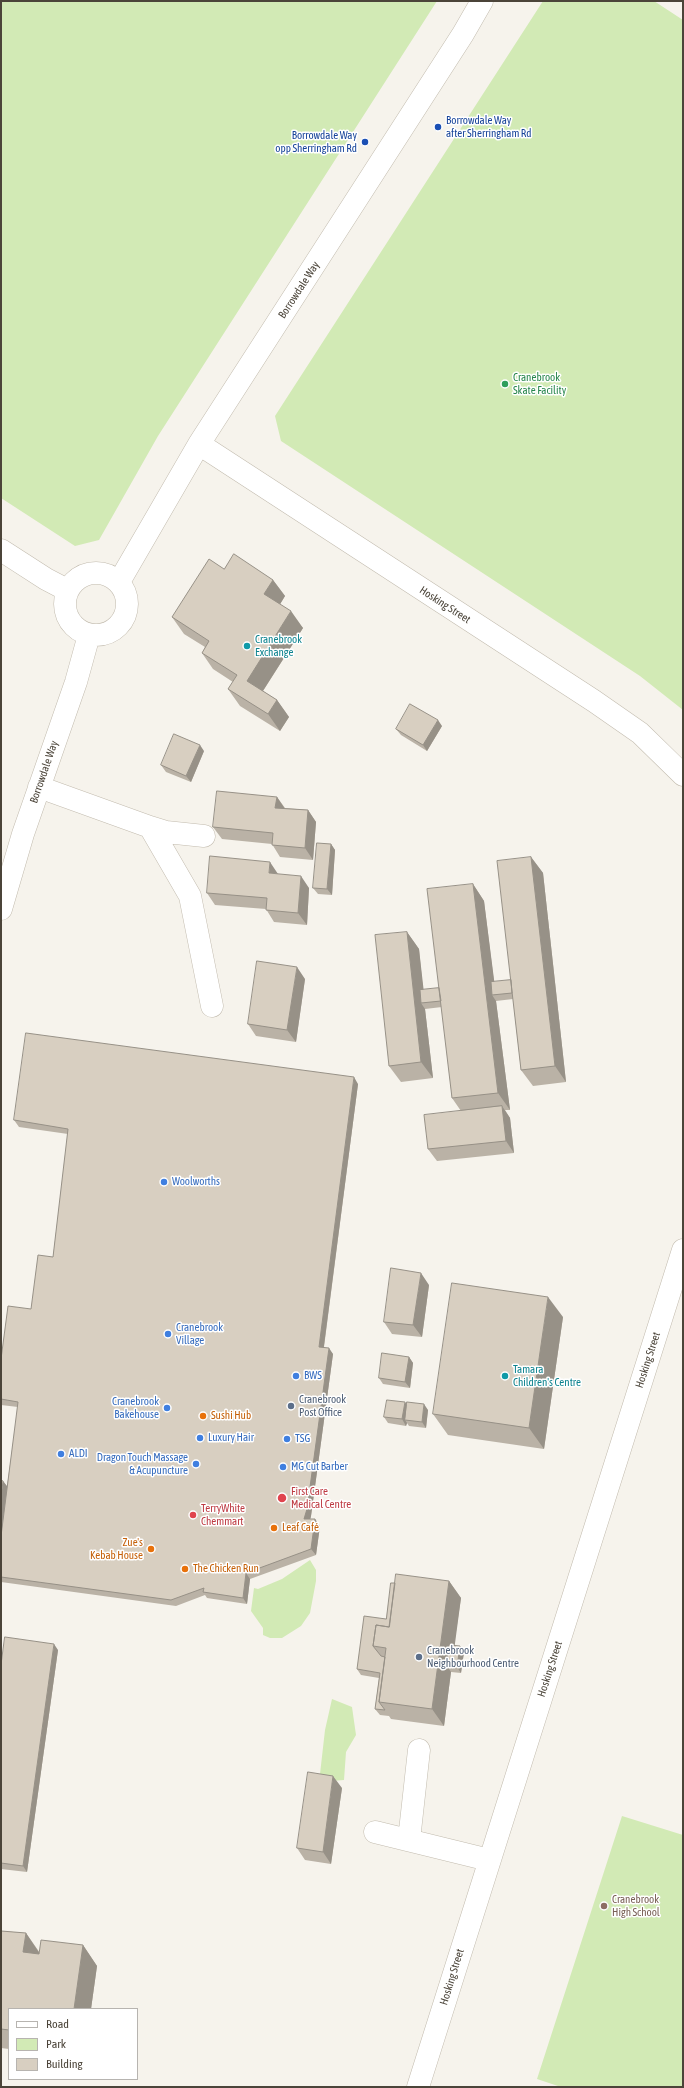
<!DOCTYPE html>
<meta charset="utf-8">
<style>
body{margin:0}
#map{position:relative;width:684px;height:2088px;overflow:hidden;background:#f6f3ec;font-family:"Asap Condensed",sans-serif}
canvas{display:block}
.frame{position:absolute;inset:0;border:2px solid #4b4439;pointer-events:none}
.legend{position:absolute;left:8px;top:2008px;width:130px;height:72px;box-sizing:border-box;background:#fff;border:1px solid #b7b4b0;margin:0;padding:5px 7px;list-style:none;font-size:12px;color:#4b4439}
.legend li{display:flex;align-items:center;gap:8px;height:20px}
.legend b{width:20px;border:1px solid #b7b4b0}
</style>
<div id="map">
<canvas width="684" height="2088"></canvas>
<div class="frame"></div>
<ul class="legend">
<li><b style="height:5px;background:#fff"></b>Road</li>
<li><b style="height:11px;background:#d2eab5"></b>Park</li>
<li><b style="height:11px;background:#d8cfc1"></b>Building</li>
</ul>
</div>
<script>
const g = document.querySelector('canvas').getContext('2d');
g.lineJoin = 'round';
function fillPath(path, color) {
  g.fillStyle = color;
  g.fill(path, 'evenodd');
}
function strokePath(path, color, width, dash) {
  g.strokeStyle = color;
  g.lineWidth = width;
  g.lineCap = dash ? 'butt' : 'round';
  g.setLineDash(dash || []);
  g.stroke(path);
}
function drawText(font, color, halo, rows, align = 'center') {
  g.font = font + ' "Asap Condensed",sans-serif';
  g.lineWidth = 3;
  g.setLineDash([]);
  g.textBaseline = 'middle';
  g.strokeStyle = halo;
  g.fillStyle = color;
  for (const [text, x, y, turn = 0] of rows) {
    g.save();
    g.translate(x, y);
    g.rotate((+turn || 0) * Math.PI / 180);
    g.textAlign = isNaN(turn) ? turn : align;
    if (halo) g.strokeText(text, 0, 0);
    g.fillText(text, 0, 0);
    g.restore();
  }
}
fillPath(new Path2D(`
 M1,1H437L158,436L99,540L75,546L1,498Z
 M543,1H654L683,20V710L640,676L281,441L275,416Z
 M310,1560L316,1570V1581L310,1613L301,1626L282,1638H270L263,1635V1628L251,1611L254,1588L258,1589L282,1579Z
 M332,1699L352,1707L356,1735L346,1752L344,1780L331,1781L320,1774L325,1730Z
 M622,1816L683,1835V2087H561L537,2079Z`), '#d2eab5');
const minor = new Path2D(`
 M199,444L594,701L640,733L683,775
 M1,550L46,579L67,590
 M65 604a31 31 0 1 1 62 0a31 31 0 1 1-62 0Z
 M119,582L199,444L463,34L482,1
 M39,787L150,827L190,896L212,1006
 M150,827L166,832L204,836
 M1,909L23,834L76,682L89,635
 M375,1832L489,1860
 M409,1840L419,1750
 M418,2087L683,1250`);
strokePath(minor, '#c2bbae', 23);
strokePath(minor, '#fff', 22);
fillPath(new Path2D(`
 M224,569L273,580L285,596L280,604L303,628L263,691L277,700L289,717L280,731L240,706L228,689L233,682L213,669L202,653L205,647L184,634L172,617Z
 M442,726L427,751L401,735L396,729Z
 M204,751L191,782L166,772L161,765Z
 M277,797L285,808L308,810L316,822L313,860L280,857L272,844L222,839L213,827Z
 M331,844L335,850L332,895L318,894L313,888Z
 M531,857L543,873L566,1082L533,1086L521,1070L513,999L496,1001L510,1110H505L510,1118L514,1153L437,1161L428,1149L461,1111L452,1098L442,1007L425,1009L433,1078L401,1082L389,1066L407,932L419,949L423,990L439,988L473,884L484,901L494,982L511,980Z
 M278,874L309,888L307,925L274,922L266,909L215,905L207,893Z
 M305,979L296,1042L256,1036L248,1024Z
 M358,1084L324,1347L333,1354L311,1516L310,1519H315L320,1526L316,1555L250,1579L247,1604L207,1598L205,1595L176,1606L1,1582V1480L3,1481L7,1486L18,1407L1,1405V1359L31,1309L53,1257L68,1134L19,1127L14,1120Z
 M429,1285L422,1337L392,1334L384,1322Z
 M563,1317L544,1449L448,1435L433,1414Z
 M409,1357L413,1363L410,1388L383,1384L379,1378Z
 M406,1405L428,1410L426,1428L409,1426L407,1423L406,1426L388,1423L384,1417Z
 M449,1581L461,1598L454,1645L464,1652L461,1673L451,1672L444,1726L391,1719L389,1716L380,1715L375,1709L379,1678L361,1675L357,1669L386,1619L395,1583Z
 M58,1650L27,1872L1,1869V1665Z
 M342,1788L331,1864L305,1860L297,1848Z
 M1,1931L26,1933L40,1953L83,1945L97,1966L91,2009H9V2049L1,2048Z`), '#bab2a6');
fillPath(new Path2D(`
 M273,580L285,596L276,611L264,594Z
 M291,611L303,628L259,697L247,681Z
 M277,700L289,717L280,731L268,714Z
 M438,720L442,726L427,751L423,745Z
 M200,745L204,751L191,782L186,776Z
 M277,797L285,809L275,808Z
 M308,810L316,822L313,860L305,848Z
 M331,844L335,850L332,895L327,889Z
 M531,857L543,873L566,1082L555,1066Z
 M270,862L278,874L269,873Z
 M301,876L309,888L307,925L298,913Z
 M473,884L484,901L496,995H492L496,1001L510,1110L498,1093Z
 M407,932L419,949L425,1002L421,1003L425,1009L433,1078L421,1062Z
 M297,967L305,979L296,1042L287,1030Z
 M354,1077L358,1084L323,1353L319,1347Z
 M502,1106L510,1118L514,1153L506,1141Z
 M421,1273L429,1285L422,1337L413,1325Z
 M548,1297L563,1317L544,1449L529,1428Z
 M329,1348L333,1354L311,1516L309,1525L304,1519Z
 M409,1357L413,1363L410,1388L405,1382Z
 M405,1402L409,1408L405,1420L407,1423L406,1426L402,1419Z
 M424,1404L428,1410L426,1428L422,1422Z
 M3,1481L12,1493L1,1571V1498Z
 M315,1519L320,1526L316,1555L311,1549Z
 M246,1573L250,1579L247,1604L243,1598Z
 M449,1581L461,1598L452,1666H447L451,1672L444,1726L432,1709Z
 M54,1644L58,1650L27,1872L23,1866Z
 M460,1646L464,1652L461,1673L457,1667Z
 M333,1776L342,1788L331,1864L323,1852Z
 M26,1933L40,1954L37,1972L23,1952Z
 M83,1945L97,1966L91,2009H74Z`), '#979187');
const building = new Path2D(`
 M234,554L273,580L264,594L291,611L247,681L277,700L268,714L228,689L237,675L202,653L209,641L172,617L209,559L224,569Z
 M410,704L438,720L423,745L396,729Z
 M174,734L200,745L186,776L161,765Z
 M217,791L277,797L275,808L308,810L305,848L272,845L273,833L213,827Z
 M317,843L331,844L327,889L313,888Z
 M210,856L270,862L269,873L301,876L298,913L266,910L267,898L207,893Z
 M531,857L555,1066L521,1070L497,861Z
 M473,884L498,1093L452,1098L427,889Z
 M407,932L421,1062L389,1066L375,935Z
 M257,961L297,967L287,1030L248,1024Z
 M511,980L512,993L492,995L491,982Z
 M439,988L441,1001L421,1003L420,990Z
 M26,1033L354,1077L319,1347L329,1348L307,1509L304,1519H315L311,1549L246,1573L243,1598L203,1592L204,1588L171,1600L1,1577V1536L18,1402L1,1399V1359L8,1306L31,1309L38,1255L53,1257L68,1129L14,1120Z
 M502,1106L506,1141L428,1149L424,1115Z
 M391,1268L421,1273L413,1325L384,1322Z
 M452,1283L548,1297L529,1428L433,1414Z
 M382,1353L409,1357L405,1382L379,1378Z
 M387,1400L405,1402L402,1419L384,1417Z
 M407,1402L424,1404L422,1422L405,1420Z
 M1,1480L3,1481L1,1498Z
 M396,1574L449,1581L432,1709L379,1702L386,1648L373,1646L376,1625L389,1627Z
 M391,1583H395L389,1627L376,1625L373,1646L381,1656L385,1657L379,1702L385,1710L375,1709L380,1673L357,1669L364,1616L386,1619Z
 M5,1637L54,1644L23,1866L1,1863V1665Z
 M449,1645L460,1646L457,1667L447,1666Z
 M308,1772L333,1776L323,1852L297,1848Z
 M1,1931L26,1933L23,1952L39,1954L41,1940L83,1945L74,2009H9V2030L1,2029Z`);
fillPath(building, '#d8cfc1');
strokePath(building, '#979187', 1);
for (const [x, y, r, color] of [
 [438,127,4,"#1a4fb4"],
 [365,142,4,"#1a4fb4"],
 [505,384,4,"#2e9e5b"],
 [247,646,4,"#0f9aa8"],
 [164,1182,4,"#3f7fe0"],
 [168,1334,4,"#3f7fe0"],
 [296,1376,4,"#3f7fe0"],
 [505,1376,4,"#0f9aa8"],
 [291,1406,4,"#5c6f8a"],
 [167,1408,4,"#3f7fe0"],
 [203,1416,4,"#e8710a"],
 [200,1438,4,"#3f7fe0"],
 [287,1439,4,"#3f7fe0"],
 [61,1454,4,"#3f7fe0"],
 [196,1464,4,"#3f7fe0"],
 [283,1467,4,"#3f7fe0"],
 [282,1498,5,"#e0444e"],
 [193,1515,4,"#e0444e"],
 [274,1528,4,"#e8710a"],
 [151,1549,4,"#e8710a"],
 [185,1569,4,"#e8710a"],
 [419,1657,4,"#5c6f8a"],
 [604,1906,4,"#8d6e63"]
]) {
  const dot = new Path2D();
  dot.arc(x, y, r, 0, 2 * Math.PI);
  g.fillStyle = color;
  g.fill(dot);
  strokePath(dot, '#fff', 1.5);
}
drawText('11px', '#164399', '#fff', [
 ["Borrowdale Way",446,121],
 ["after Sherringham Rd",446,134],
 ["Borrowdale Way",357,136,"right"],
 ["opp Sherringham Rd",357,149,"right"]
], 'left');
drawText('11px', '#4b4439', '#fff', [
 ["Borrowdale Way",299,290,-57],
 ["Hosking Street",445,605,33],
 ["Borrowdale Way",44,772,-71],
 ["Hosking Street",648,1360,-72],
 ["Hosking Street",550,1669,-72],
 ["Hosking Street",452,1977,-73]
]);
drawText('11px', '#27864d', '#fff', [
 ["Cranebrook",513,378],
 ["Skate Facility",513,391]
], 'left');
drawText('11px', '#0d838f', '#fff', [
 ["Cranebrook",255,640],
 ["Exchange",255,653],
 ["Tamara",513,1370],
 ["Children's Centre",513,1383]
], 'left');
drawText('11px', '#366cbe', '#fff', [
 ["Woolworths",172,1182],
 ["Cranebrook",176,1328],
 ["Village",176,1341],
 ["BWS",304,1376],
 ["Cranebrook",159,1402,"right"],
 ["Bakehouse",159,1415,"right"],
 ["Luxury Hair",208,1438],
 ["TSG",295,1439],
 ["ALDI",69,1454],
 ["Dragon Touch Massage",188,1458,"right"],
 ["& Acupuncture",188,1471,"right"],
 ["MG Cut Barber",291,1467]
], 'left');
drawText('11px', '#4e5e75', '#fff', [
 ["Cranebrook",299,1400],
 ["Post Office",299,1413],
 ["Cranebrook",427,1651],
 ["Neighbourhood Centre",427,1664]
], 'left');
drawText('11px', '#c56008', '#fff', [
 ["Sushi Hub",211,1416],
 ["Leaf Café",282,1528],
 ["Zue's",143,1543,"right"],
 ["Kebab House",143,1556,"right"],
 ["The Chicken Run",193,1569]
], 'left');
drawText('11px', '#be3a42', '#fff', [
 ["First Care",291,1492],
 ["Medical Centre",291,1505],
 ["TerryWhite",201,1509],
 ["Chemmart",201,1522]
], 'left');
drawText('11px', '#785e54', '#fff', [
 ["Cranebrook",612,1900],
 ["High School",612,1913]
], 'left');
</script>
